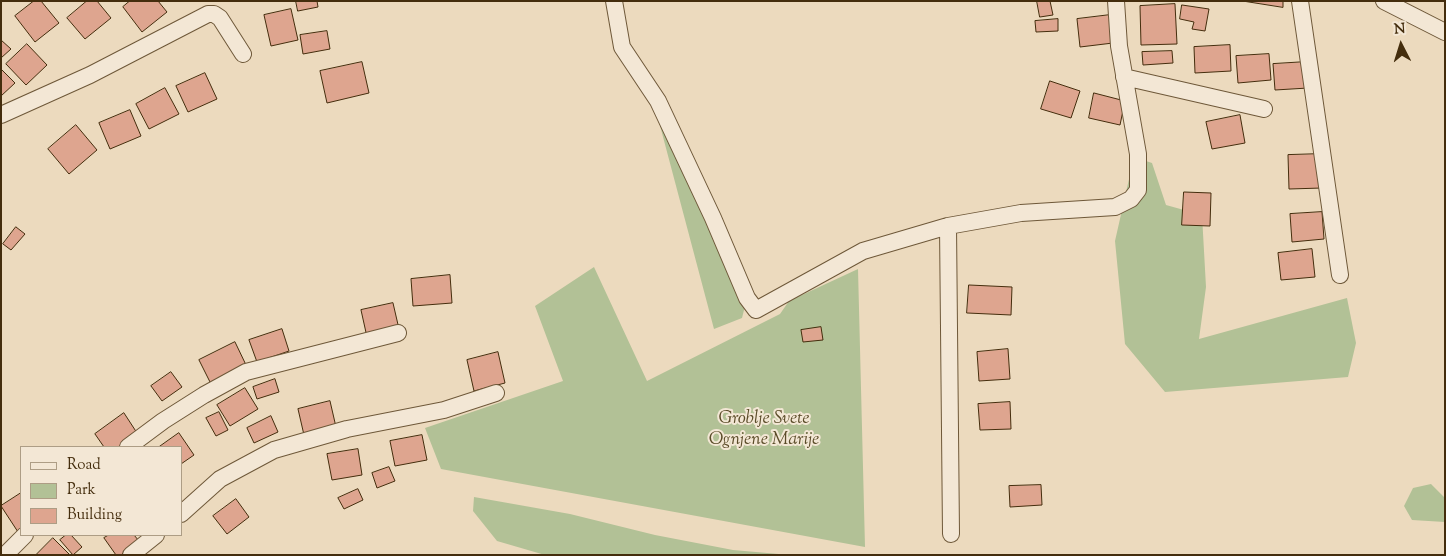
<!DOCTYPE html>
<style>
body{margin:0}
#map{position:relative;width:1446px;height:556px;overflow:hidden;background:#ecdabe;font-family:"Sorts Mill Goudy",serif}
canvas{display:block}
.frame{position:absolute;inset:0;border:2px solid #442d0d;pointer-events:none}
.legend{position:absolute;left:20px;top:446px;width:162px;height:90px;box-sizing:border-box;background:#f3e7d5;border:1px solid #ad9d85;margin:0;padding:6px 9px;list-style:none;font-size:15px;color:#442d0d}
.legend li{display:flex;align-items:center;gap:10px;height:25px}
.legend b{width:25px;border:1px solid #ad9d85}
.north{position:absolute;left:1376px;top:20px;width:50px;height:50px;-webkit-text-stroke:4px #f3e7d5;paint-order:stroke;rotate:355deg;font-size:14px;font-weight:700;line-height:20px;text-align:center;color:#442d0d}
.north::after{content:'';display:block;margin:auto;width:18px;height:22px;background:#442d0d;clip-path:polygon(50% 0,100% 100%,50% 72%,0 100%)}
</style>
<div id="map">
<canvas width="1446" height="556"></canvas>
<div class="frame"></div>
<ul class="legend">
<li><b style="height:6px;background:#f3e7d5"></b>Road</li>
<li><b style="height:14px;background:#b2c196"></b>Park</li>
<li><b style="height:14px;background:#dea58f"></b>Building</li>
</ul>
<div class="north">N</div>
</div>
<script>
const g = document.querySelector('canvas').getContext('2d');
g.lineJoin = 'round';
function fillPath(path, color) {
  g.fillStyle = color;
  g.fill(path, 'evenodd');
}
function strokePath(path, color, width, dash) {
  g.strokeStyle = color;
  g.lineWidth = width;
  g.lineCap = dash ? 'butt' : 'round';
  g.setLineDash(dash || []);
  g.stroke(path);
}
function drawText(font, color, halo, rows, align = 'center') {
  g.font = font + ' "Sorts Mill Goudy",serif';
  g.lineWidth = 4;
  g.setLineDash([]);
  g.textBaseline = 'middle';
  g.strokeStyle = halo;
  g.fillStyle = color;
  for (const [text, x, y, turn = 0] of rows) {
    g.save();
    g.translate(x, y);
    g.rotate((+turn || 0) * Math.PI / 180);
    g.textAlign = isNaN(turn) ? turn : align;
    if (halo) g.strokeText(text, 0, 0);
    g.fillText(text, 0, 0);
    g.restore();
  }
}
fillPath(new Path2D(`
 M658,118L747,298L742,318L714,329Z
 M1134,157L1152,163L1166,205L1202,215L1206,287L1199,339L1347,298L1356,343L1348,377L1165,392L1125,344L1115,241Z
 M594,267L647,381L780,314L789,301L858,269L865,547L441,469L425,428L563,381L535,306Z
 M1431,484L1445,498V522L1412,520L1404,506L1413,488Z
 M474,497L570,514L655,535L733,550L790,555H545L497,541L473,511Z`), '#b2c196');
const building = new Path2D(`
 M34,1H41L59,23L35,42L15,16Z
 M87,1H97L111,18L85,39L67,18Z
 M130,1H158L167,12L142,32L123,7Z
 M296,1H317L318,7L298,11Z
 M1037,1H1050L1053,15L1040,17Z
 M1243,1H1283V7Z
 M1175,4L1177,44L1141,45L1140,6Z
 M1182,5L1209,9L1205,31L1192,29L1194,22L1180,19Z
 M291,9L298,40L271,46L264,15Z
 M1110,15L1113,43L1080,47L1077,19Z
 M1058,19V31L1036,32L1035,21Z
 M327,31L330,49L303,54L300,35Z
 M1,40L11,49L1,58Z
 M27,44L47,65L26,85L6,64Z
 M1230,45L1231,71L1195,73L1194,47Z
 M1172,51L1173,63L1143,65L1142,52Z
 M1269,54L1271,80L1238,83L1236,56Z
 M362,62L369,93L327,103L320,71Z
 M1306,62L1308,88L1275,90L1273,64Z
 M1,69L15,83L1,96Z
 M205,73L217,99L188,112L176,86Z
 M1050,81L1080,91L1071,118L1041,109Z
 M165,88L179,114L149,129L136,104Z
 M1094,93L1125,101L1120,125L1089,118Z
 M130,110L141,136L110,149L99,123Z
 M1240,115L1245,143L1212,149L1206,122Z
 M76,125L97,150L69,174L48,149Z
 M1321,154L1322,188L1289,189L1288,155Z
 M1184,192L1211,193L1210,226L1182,225Z
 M1322,212L1324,239L1292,242L1290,214Z
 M16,227L25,234L11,250L3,244Z
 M1312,249L1315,277L1281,280L1278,253Z
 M450,275L452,303L413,306L411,279Z
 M969,285L1012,287L1011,315L967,313Z
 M393,303L399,329L367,337L361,310Z
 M821,327L823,340L803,342L801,330Z
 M282,329L289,351L257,362L249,340Z
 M235,342L247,367L211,384L199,360Z
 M1008,349L1010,379L979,381L977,352Z
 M498,352L505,383L474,391L467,360Z
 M171,372L182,387L162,401L151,386Z
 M275,379L279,392L257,399L253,387Z
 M245,388L258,409L230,426L217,405Z
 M330,401L336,427L304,435L298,409Z
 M1010,402L1011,429L980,430L978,404Z
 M219,412L228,430L216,436L206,418Z
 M124,413L139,436L122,447H104L95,434Z
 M271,416L278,432L254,443L247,428Z
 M179,433L194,455L181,464V447H159Z
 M422,435L427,460L395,466L390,441Z
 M358,449L362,475L332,480L327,454Z
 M389,467L395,481L377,488L372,473Z
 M1041,485L1042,505L1010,507L1009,486Z
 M358,489L363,500L344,509L338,498Z
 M21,493V530L18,532L1,506Z
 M236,499L249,517L227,534L213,516Z
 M66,535H71L82,547L73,555L60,540Z
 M109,535H134L139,541L121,555H116L104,538Z
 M53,538L70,555H36Z`);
fillPath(building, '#dea58f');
strokePath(building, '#442d0d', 1);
const minor = new Path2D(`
 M614,1L622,47L658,101L713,218L747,298L756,310L863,251L948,226L1021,213L1115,207L1131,199L1138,190V154L1119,46L1116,1
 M1300,1L1340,275
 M1384,1L1445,32
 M1124,77L1264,109
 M1,115L90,75L208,14H214L220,18L243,54
 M948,226L951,534
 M128,447L163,421L204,395L246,372L398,333
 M181,514L220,479L274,450L347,429L444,410L496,393
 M5,555L25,535
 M131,555L156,535`);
strokePath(minor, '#6e5839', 18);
strokePath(minor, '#f3e7d5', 16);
drawText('italic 18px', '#5a4b28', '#f3e7d5', [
 ["Groblje Svete",764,420],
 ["Ognjene Marije",764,441]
]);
</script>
